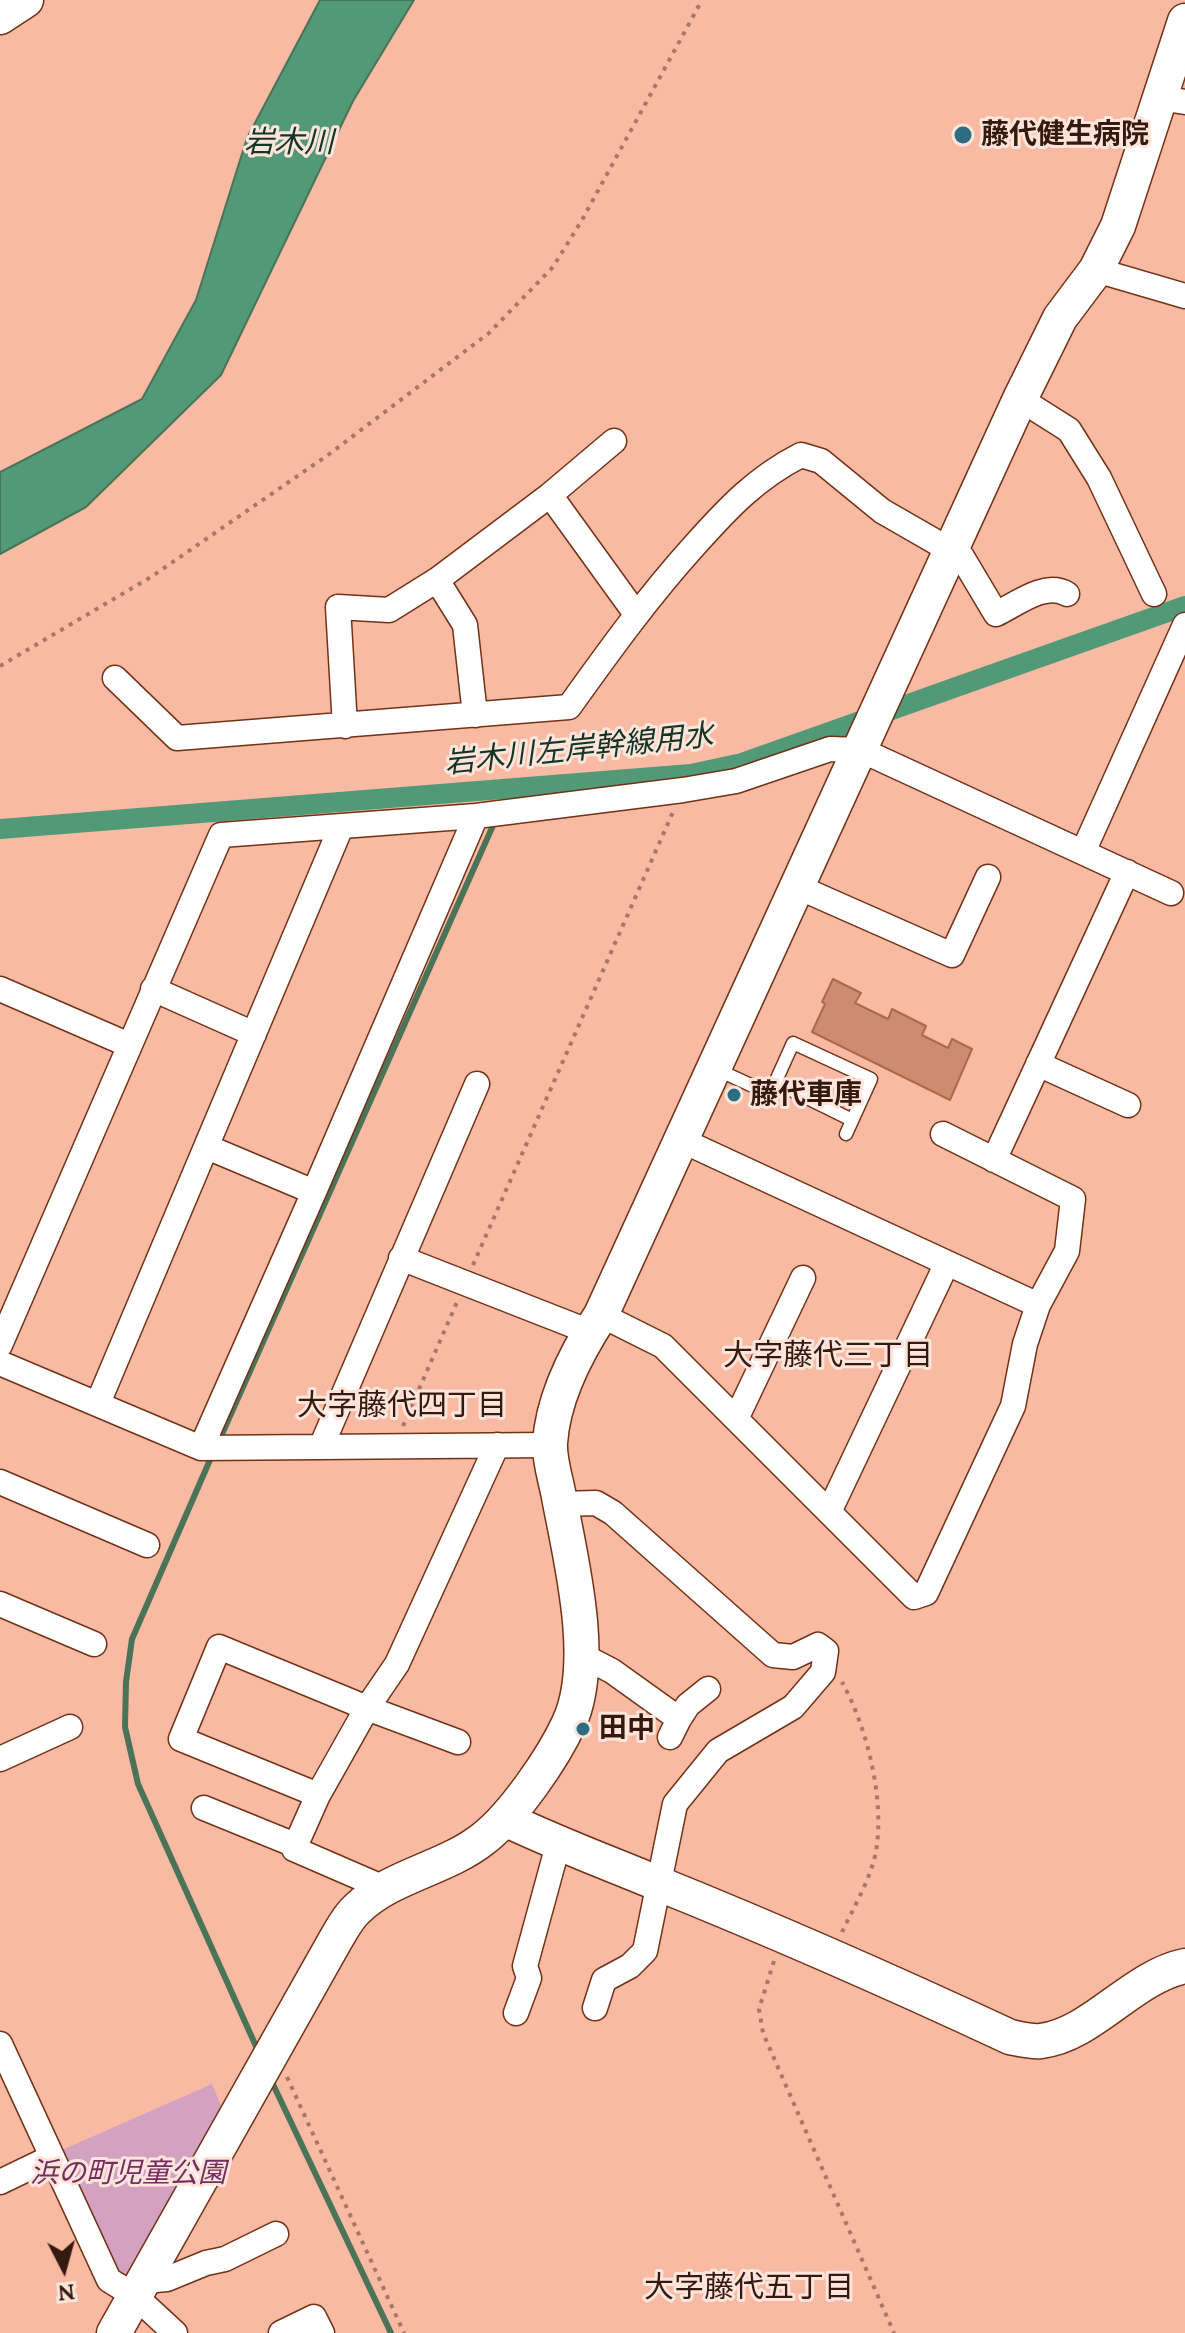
<!DOCTYPE html>
<meta charset="utf-8">
<style>
body{margin:0}
#map{position:relative;width:1185px;height:2333px;overflow:hidden;background:#f8baa2;font-family:Lora,serif}
canvas{display:block}
.north{position:absolute;left:24px;top:2229px;width:80px;height:80px;-webkit-text-stroke:6px #fee5dc;paint-order:stroke;rotate:174deg;font-size:22px;font-weight:700;line-height:32px;text-align:center;color:#36190e}
.north::after{content:'';display:block;margin:auto;width:28px;height:36px;background:#36190e;clip-path:polygon(50% 0,100% 100%,50% 72%,0 100%)}
</style>
<div id="map">
<canvas width="1185" height="2333"></canvas>
<div class="north">N</div>
</div>
<script>
const g = document.querySelector('canvas').getContext('2d');
g.lineJoin = 'round';
function fillPath(path, color) {
  g.fillStyle = color;
  g.fill(path, 'evenodd');
}
function strokePath(path, color, width, dash) {
  g.strokeStyle = color;
  g.lineWidth = width;
  g.lineCap = dash ? 'butt' : 'round';
  g.setLineDash(dash || []);
  g.stroke(path);
}
function drawText(font, color, halo, rows, align = 'center') {
  g.font = font + ' Lora,"Noto Sans JP",serif';
  g.lineWidth = 6;
  g.setLineDash([]);
  g.textBaseline = 'middle';
  g.strokeStyle = halo;
  g.fillStyle = color;
  for (const [text, x, y, turn = 0] of rows) {
    g.save();
    g.translate(x, y);
    g.rotate((+turn || 0) * Math.PI / 180);
    g.textAlign = isNaN(turn) ? turn : align;
    if (halo) g.strokeText(text, 0, 0);
    g.fillText(text, 0, 0);
    g.restore();
  }
}
fillPath(new Path2D(`
 M212,2084L223,2110L125,2278L115,2267L62,2150Z`), '#d4a2c1');
const water = new Path2D(`
 M320,0H414L353,101L221,375L86,507L0,554V472L142,399L196,300L247,138Z`);
fillPath(water, '#529977');
strokePath(water, '#4a7358', 2);
strokePath(new Path2D(`
 M218,1443L495,821
 M213,1453L132,1639L126,1682L125,1727L138,1784L259,2053
 M270,2078L391,2333`), '#4a7358', 6);
strokePath(new Path2D(`
 M0,829L691,774L742,763L1185,606`), '#529977', 20);
const building = new Path2D(`
 M833,979L861,993L855,1003L888,1019L892,1009L926,1026L922,1035L948,1048L952,1039L972,1049L950,1100L812,1032L825,1004L822,1002Z`);
fillPath(building, '#cd8b71');
strokePath(building, '#ae684c', 2);
const lane = new Path2D(`
 M716,1069L770,1094L793,1043L871,1079L846,1134
 M775,1082L852,1120`);
const street = new Path2D(`
 M1159,98L1185,102
 M1096,270L1185,296
 M1020,399L1069,430L1099,478L1154,594
 M550,495L636,614
 M437,580L465,625L475,715
 M115,678L177,738L569,707C609,651 648,597 694,546C728,508 756,478 801,455L821,461L882,511L962,557L996,614C1017,604 1045,581 1067,594
 M345,726L338,607L389,610L437,580L550,495L614,441
 M1083,852L1185,625
 M798,887L952,955L988,877
 M0,989L129,1045
 M153,989L254,1034
 M1038,1064L1128,1105
 M681,1140L1038,1305
 M207,1147L314,1192
 M994,1160L1127,872
 M401,1258L590,1332
 M601,1315L663,1346L914,1597L926,1593L1013,1406L1025,1344L1038,1305L1067,1251L1073,1199L943,1134
 M0,1345L221,835L476,816L683,790L736,781L830,749L861,750L1171,893
 M0,1363L201,1448L549,1445
 M98,1403L341,827
 M736,1419L803,1278
 M321,1447L477,1084
 M201,1448L314,1192L476,816
 M0,1482L147,1545
 M560,1504L596,1503L613,1513L773,1655L793,1657L818,1645L826,1651L823,1672L793,1707L718,1751L675,1804L645,1951L630,1966L604,1980L595,2008
 M829,1512L947,1263
 M0,1604L94,1644
 M581,1655L612,1671L679,1719L670,1737
 M679,1719L688,1705L708,1689
 M0,1759L70,1727
 M318,1795L181,1739L219,1647L367,1708L458,1742
 M204,1808L295,1845
 M384,1888L294,1849L318,1795L367,1708L397,1664L497,1445
 M516,2013L529,1978L525,1966L558,1845
 M0,2044L109,2280L135,2296L175,2333
 M0,2182L52,2157
 M144,2281L167,2279L206,2263L225,2259L276,2234
 M281,2333L314,2317L322,2333`);
const secondary = new Path2D(`
 M0,17L26,0
 M505,1819C555,1843 606,1862 657,1883C776,1931 894,1983 1010,2037C1020,2039 1031,2042 1041,2041C1092,2035 1132,1977 1185,1966
 M114,2333L336,1939C342,1929 348,1917 357,1909C392,1875 445,1869 483,1839C513,1816 553,1758 569,1723C597,1663 571,1560 559,1497C556,1480 549,1460 550,1443C553,1397 576,1353 601,1315L1020,399L1060,318L1096,270L1118,226L1185,21`);
strokePath(lane, '#723217', 15);
strokePath(street, '#723217', 27);
strokePath(secondary, '#723217', 37);
strokePath(new Path2D(`
 M0,666L151,577L328,455L489,333L553,267L582,220L702,0
 M473,1265L673,812
 M403,1426L457,1302
 M842,1932C853,1909 872,1876 876,1851C885,1800 867,1727 842,1682
 M774,1961L759,2009L763,2033L894,2333
 M287,2077L404,2333`), '#a87765', 4, [4, 6]);
strokePath(lane, '#fff', 12);
strokePath(street, '#fff', 24);
strokePath(secondary, '#fff', 34);
for (const [x, y, r, color] of [
 [963,135,10,"#2c6d81"],
 [734,1095,8,"#2c6d81"],
 [583,1729,8,"#2c6d81"]
]) {
  const dot = new Path2D();
  dot.arc(x, y, r, 0, 2 * Math.PI);
  g.fillStyle = color;
  g.fill(dot);
  strokePath(dot, '#fee5dc', 3);
}
drawText('bold 28px', '#36190e', '#fee5dc', [
 ["藤代健生病院",981,135],
 ["藤代車庫",750,1095],
 ["田中",599,1729]
], 'left');
drawText('italic 28px', '#752c5e', '#fee5dc', [
 ["浜の町児童公園",128,2174]
]);
drawText('italic 30px', '#143425', '#fee5dc', [
 ["岩木川",289,143],
 ["岩木川左岸幹線用水",579,750,-6]
]);
drawText('30px', '#36190e', '#fee5dc', [
 ["大字藤代三丁目",828,1356],
 ["大字藤代四丁目",402,1406],
 ["大字藤代五丁目",749,2288]
]);
</script>
